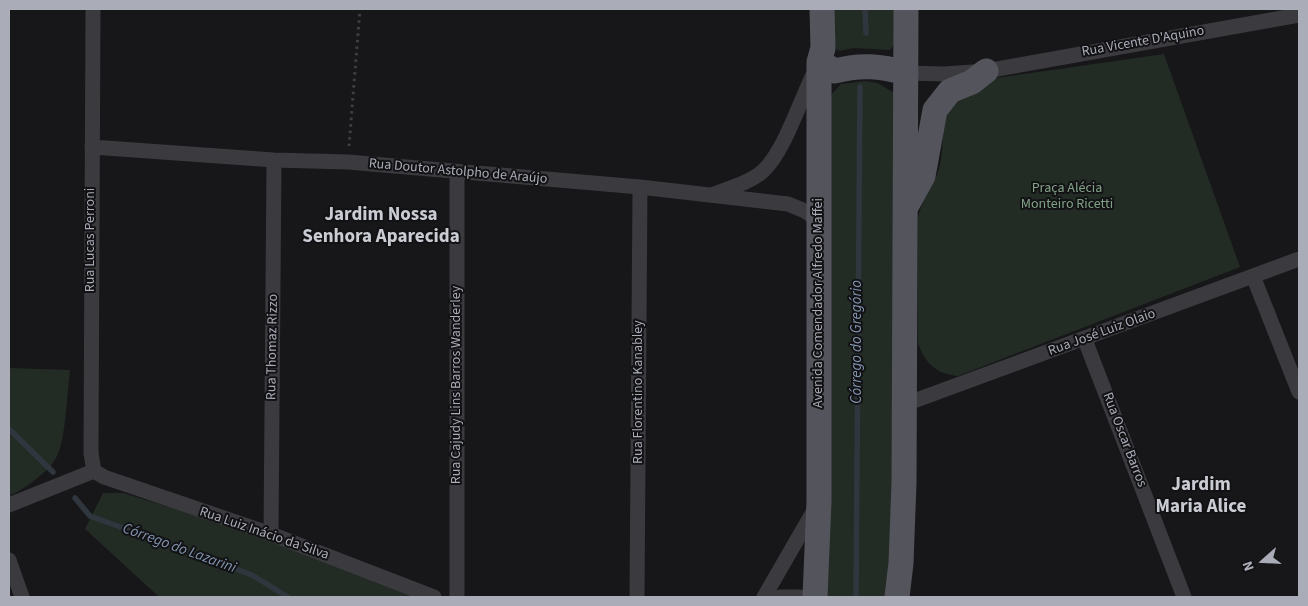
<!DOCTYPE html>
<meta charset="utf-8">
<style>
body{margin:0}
#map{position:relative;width:1308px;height:606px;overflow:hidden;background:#171719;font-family:"Source Sans 3",sans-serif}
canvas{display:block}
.frame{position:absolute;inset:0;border:10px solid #aaacb8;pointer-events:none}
.north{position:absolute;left:1238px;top:536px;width:50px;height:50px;-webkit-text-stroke:4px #121214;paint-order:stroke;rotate:251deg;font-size:14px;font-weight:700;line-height:20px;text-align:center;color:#aaacb8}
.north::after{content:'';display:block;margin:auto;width:18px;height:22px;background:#aaacb8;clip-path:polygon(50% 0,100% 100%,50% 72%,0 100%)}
</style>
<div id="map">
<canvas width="1308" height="606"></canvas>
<div class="frame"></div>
<div class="north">N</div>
</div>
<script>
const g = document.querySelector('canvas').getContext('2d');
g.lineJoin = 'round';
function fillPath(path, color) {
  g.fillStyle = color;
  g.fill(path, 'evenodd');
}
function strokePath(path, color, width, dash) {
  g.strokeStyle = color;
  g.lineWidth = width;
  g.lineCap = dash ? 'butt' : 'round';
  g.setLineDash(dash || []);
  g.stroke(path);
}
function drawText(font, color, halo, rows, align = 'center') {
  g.font = font + ' "Source Sans 3",sans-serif';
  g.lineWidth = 4;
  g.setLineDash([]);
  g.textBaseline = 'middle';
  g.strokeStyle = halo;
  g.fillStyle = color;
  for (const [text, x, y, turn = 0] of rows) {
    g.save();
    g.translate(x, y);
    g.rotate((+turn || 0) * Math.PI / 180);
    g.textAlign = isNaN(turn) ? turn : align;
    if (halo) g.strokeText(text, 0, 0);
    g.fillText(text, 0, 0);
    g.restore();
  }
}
fillPath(new Path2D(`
 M832,9H894V45L890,50L854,48L839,51L836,49L832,32Z
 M1164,54L1240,267L958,376C937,374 925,364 918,343V219C920,202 932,188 938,172C945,151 942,130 942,109L989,79Z
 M865,81L878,83L894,93L897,410L887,597H824L830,96L841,84Z
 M9,368L70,370C67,392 66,441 56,458C48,472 24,490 9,496Z
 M103,493H123L261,535L415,597H159L85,529Z`), '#232b25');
strokePath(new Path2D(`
 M865,9L866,33
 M9,429L53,472
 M75,498L90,516L252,575L288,597
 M856,597L860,87`), '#30363e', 5.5);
strokePath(new Path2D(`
 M349,146L360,9`), '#3e3f44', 3, [2.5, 4]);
strokePath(new Path2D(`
 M93,9L91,453L94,471
 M906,73L944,74L986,71L1299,15
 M92,147L274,160L348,162L640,187L788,204L805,211L820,222
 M714,194C730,188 751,182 763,171C785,151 801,97 816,69
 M1253,276L1299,392
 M1085,340L1184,597
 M903,405L1299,259
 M94,471L104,477L271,534L434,597
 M9,505L94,471
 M271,534L274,160
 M9,560L22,597
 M457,597V172
 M637,597L640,187
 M764,597L816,507
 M780,597H800`), '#3a3a3f', 15);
strokePath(new Path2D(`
 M819,62L835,71C860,64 881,66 906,73
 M906,207L923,176L935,110L950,91L972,82L986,71
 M815,597L819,501V62L823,48L822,9
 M897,597L901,563L904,483L906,9`), '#54555c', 25);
drawText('14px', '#aaacb8', '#121214', [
 ["Rua Vicente D'Aquino",1143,42,-10],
 ["Rua Doutor Astolpho de Araújo",458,172,5],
 ["Rua Lucas Perroni",91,240,-90],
 ["Avenida Comendador Alfredo Maffei",819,303,-90],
 ["Rua José Luiz Olaio",1102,333,-20],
 ["Rua Thomaz Rizzo",273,347,-89],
 ["Rua Cajudy Lins Barros Wanderley",457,385,-90],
 ["Rua Florentino Kanabley",639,392,-90],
 ["Rua Oscar Barros",1124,440,69],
 ["Rua Luiz Inácio da Silva",264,534,19]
]);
drawText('14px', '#82a287', '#121214', [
 ["Praça Alécia",1067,189],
 ["Monteiro Ricetti",1067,205]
]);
drawText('italic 15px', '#8396b1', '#121214', [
 ["Córrego do Gregório",858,342,-90],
 ["Córrego do Lazarini",179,549,20]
]);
drawText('bold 19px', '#caccd4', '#121214', [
 ["Jardim Nossa",381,216],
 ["Senhora Aparecida",381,238],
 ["Jardim",1201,486],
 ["Maria Alice",1201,508]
]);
</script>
